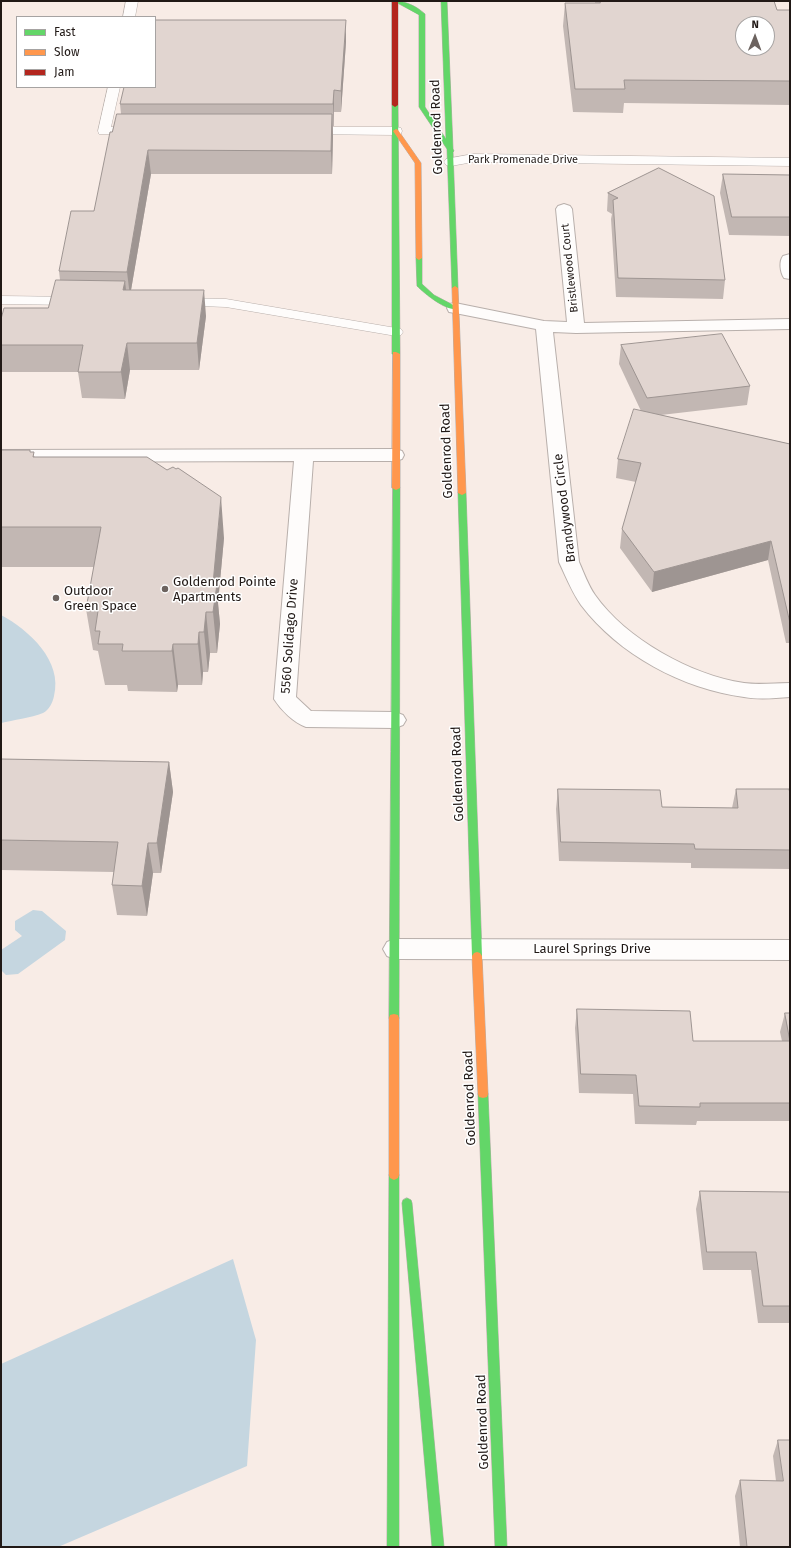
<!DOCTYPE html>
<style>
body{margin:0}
#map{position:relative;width:791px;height:1548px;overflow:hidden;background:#f8ece6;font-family:"Fira Sans",sans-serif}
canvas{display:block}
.frame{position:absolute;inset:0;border:2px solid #211916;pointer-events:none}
.legend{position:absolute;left:16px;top:16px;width:140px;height:72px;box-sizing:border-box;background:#fff;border:1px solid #a6a3a2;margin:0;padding:5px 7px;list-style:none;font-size:12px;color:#211916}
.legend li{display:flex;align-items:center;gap:8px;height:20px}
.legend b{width:20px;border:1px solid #a6a3a2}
.north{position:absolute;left:735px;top:16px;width:40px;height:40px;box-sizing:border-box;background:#fff;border:1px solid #a6a3a2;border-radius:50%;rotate:1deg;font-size:11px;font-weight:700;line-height:16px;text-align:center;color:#211916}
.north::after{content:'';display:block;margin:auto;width:14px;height:18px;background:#6c635f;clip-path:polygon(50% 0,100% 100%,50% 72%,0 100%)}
</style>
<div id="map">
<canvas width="791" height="1548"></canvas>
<div class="frame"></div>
<ul class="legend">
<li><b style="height:5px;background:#63d668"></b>Fast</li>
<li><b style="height:5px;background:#ff974d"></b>Slow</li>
<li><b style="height:5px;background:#b3261e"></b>Jam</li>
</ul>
<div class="north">N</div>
</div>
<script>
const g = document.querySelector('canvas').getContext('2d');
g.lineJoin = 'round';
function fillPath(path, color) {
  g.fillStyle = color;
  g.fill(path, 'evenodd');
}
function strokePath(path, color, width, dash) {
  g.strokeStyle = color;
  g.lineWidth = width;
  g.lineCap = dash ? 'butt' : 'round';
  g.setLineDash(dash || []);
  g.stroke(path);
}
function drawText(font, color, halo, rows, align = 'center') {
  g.font = font + ' "Fira Sans",sans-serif';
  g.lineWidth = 3;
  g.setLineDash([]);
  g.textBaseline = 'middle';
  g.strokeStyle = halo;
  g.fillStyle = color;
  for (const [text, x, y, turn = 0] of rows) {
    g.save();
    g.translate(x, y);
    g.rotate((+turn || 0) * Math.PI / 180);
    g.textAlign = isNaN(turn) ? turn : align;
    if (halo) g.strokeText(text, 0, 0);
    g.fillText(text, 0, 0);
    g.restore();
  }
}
fillPath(new Path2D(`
 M1,615C29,630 63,661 54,696C53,702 49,710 43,713C31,718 13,720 1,723Z
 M33,910L42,911L66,931L65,940L18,974L6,975L1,970V950L22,936L15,930V921Z
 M233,1259L256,1340L247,1466L58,1547H1V1364Z`), '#c5d6e0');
const lane = new Path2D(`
 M126,1H138L135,17H123Z
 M108,87H120L111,127L144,128L145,131L144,134H99L98,131Z
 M307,127H396L401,128L402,131L401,134L396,135L302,134L301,131L302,128Z
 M473,154L790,158V166L473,162L451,166L446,165L444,162L446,159Z
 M1,296L75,297L80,298L82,301L80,304L75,305L1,304Z
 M180,298L226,299L396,328L401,329L403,332L401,335L396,336L226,307L175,305L173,302L175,299Z`);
const street = new Path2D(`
 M564,204L570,206L572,209L584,323L790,319V329L576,333L553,332L579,562C584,573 588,585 595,595C626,639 691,675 744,683C759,685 775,683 790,683V697C775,698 759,700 744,697C683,689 619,655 581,605C572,592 566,577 559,562L536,329L455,313L449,312L447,308L449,304L455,303L544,321L567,322L556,209L558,206Z
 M790,254V279L784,278C780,272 779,261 783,256Z
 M395,449L402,451L404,455L402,459L395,461H313L296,697L311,711L395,712L403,715L406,720L403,725L395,728L306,727C294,723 281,710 274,699L294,461L1,462V450Z
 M395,939L790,940V960L395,959L387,956L383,949L387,942Z`);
const fast = new Path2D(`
 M394,1C406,1 416,6 425,14V107L446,139L441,1H447L453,149L454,151L453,152L458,288L455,290L452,288L447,149L419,107V15Z
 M395,103L398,105L400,354L396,356L392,354V105Z
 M419,256L422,258V284L434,295L457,307V309C446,311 425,294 417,286L416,258Z
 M393,486H399L400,488L399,1018L398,1021L394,1022L390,1021L389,1018Z
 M459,491H462L466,493L482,956L480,959L477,960L474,959L472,956L458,493Z
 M483,1090L487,1091L488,1094L507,1547H495L478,1094L479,1091Z
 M394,1170L398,1172L399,1175V1547H387L389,1175L390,1172Z
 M407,1198L411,1200L412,1203L444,1547H432L402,1203L403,1200Z`);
const slow = new Path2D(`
 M396,129L398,130L421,163L422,258L419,260L416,258L415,163L393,131Z
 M455,286L458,288L466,493L462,495L458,493L452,288Z
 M393,352H396L400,354V488L396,490L392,488Z
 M477,952L480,953L482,956L488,1094L487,1097L483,1098L479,1097L478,1094L472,956L474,953Z
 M394,1014L398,1015L399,1018V1175L398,1178L394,1180L390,1178L389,1175V1018L390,1015Z`);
const jam = new Path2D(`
 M392,1H398V105L395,107L392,105Z`);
strokePath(lane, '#b8afab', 1);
strokePath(street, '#b8afab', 2);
strokePath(fast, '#b8afab', 1);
strokePath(slow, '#b8afab', 1);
strokePath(jam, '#b8afab', 1);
fillPath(lane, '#fefcfb');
fillPath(street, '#fefcfb');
fillPath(fast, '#63d668');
fillPath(slow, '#ff974d');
fillPath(jam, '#b3261e');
fillPath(new Path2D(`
 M595,1H774L777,10H790V105L624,103L623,113L573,112L563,26L565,3H595Z
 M346,42L341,112H334V126H333V136L332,174H151L131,290L206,316L199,370H130L125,399L82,398L78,372H1V319L48,308L60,280L59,271L94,211L112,132L121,114L120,104Z
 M659,168L725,280L723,299L616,297L611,219L612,214L607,211L608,193Z
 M723,174L790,175V236L729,235L720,193Z
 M621,345L750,386L747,405L661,415L790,444V643H786L768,560L652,592L620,548L622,529L636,482L616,478L618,459L641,411L619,364Z
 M790,368V377L789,375Z
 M1,450H30V452L35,457L224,538L218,603L220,624L217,653H210L208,672H203L202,685H178L177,692L128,691L127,685H105L98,651L93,650L86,609L94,567H1Z
 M1,759L169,762L173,792L161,873H153L147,916L117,915L112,885L114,872L1,870Z
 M558,789L662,807L732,808L736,789L790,794V869L691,868V863L559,861L556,809Z
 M577,1009L693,1041H782L780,1032L785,1013H790V1121H697L696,1125L635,1124L633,1094L579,1093L575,1028Z
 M700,1191L790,1192V1323H758L751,1270H703L696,1209Z
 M778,1440H790V1547H740L735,1496L740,1480L776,1481L773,1456Z`), '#c2b7b3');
fillPath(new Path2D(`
 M346,20V42L341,112V91Z
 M334,90V126L333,104Z
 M332,114L333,136L332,174L331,151Z
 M148,150L151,174L130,296L127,272Z
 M125,281L128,307L123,290Z
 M204,290L206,316L199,370L197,343Z
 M127,343L130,370L125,399L121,372Z
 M221,497L224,538L218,603L220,624L217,653L213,612V584Z
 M771,541L768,560L652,592L654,572Z
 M206,612L210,653L208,672L204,632Z
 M199,632L203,672L202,685L198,644Z
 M173,644L178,685L177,692L172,651Z
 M169,762L173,792L161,873L157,843Z
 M148,843L153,873L147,916L142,886Z`), '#9e9592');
const building = new Path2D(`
 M600,1H774L777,10H790V81L624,80L625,89H575L565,3H600ZM743,24H767V48H743Z
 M155,20H346L341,91L334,90L333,104H120L124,87H155Z
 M117,114H332L331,151L148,150L127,272L59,271L71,211H94L110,132H112Z
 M659,168L714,196L725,280L618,278L613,200L618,198L608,193Z
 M723,174L790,175V217H732Z
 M56,280L125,281L123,290H204L197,343H127L121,372H78L83,345H1V319L4,308H48Z
 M722,334L750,386L647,398L621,345Z
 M634,409L790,444V623L771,541L654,572L622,529L641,463L618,459Z
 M1,450H30V452H34L33,457H147L167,470L173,467L176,469L178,468L221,497L213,584H217L213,612H206L204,632H199L198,644H173L172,651H122L123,644H98L100,631H95L98,611L86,609L101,527H1Z
 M1,759L169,762L157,843H148L142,886L112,885L118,842L1,840Z
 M558,789L660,790L662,807L738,808L736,789H789L790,794V850L695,849L694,844L561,842Z
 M577,1009L690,1011L693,1041H790V1103H700V1107L639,1106L636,1075L581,1074Z
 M785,1013H790V1041Z
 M700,1191L790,1192V1306H763L756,1252H707Z
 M778,1440H790V1547H747L740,1480L783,1481Z`);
fillPath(building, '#e1d5d0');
strokePath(building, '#9e9592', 1);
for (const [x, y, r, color] of [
 [165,589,4,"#6c635f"],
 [56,598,4,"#6c635f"]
]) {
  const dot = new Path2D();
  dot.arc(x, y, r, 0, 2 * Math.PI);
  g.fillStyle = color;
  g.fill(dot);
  strokePath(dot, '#fff', 1.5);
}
drawText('11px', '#211916', '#fff', [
 ["Park Promenade Drive",523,160],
 ["Bristlewood Court",570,268,-96]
]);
drawText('13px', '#211916', '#fff', [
 ["Goldenrod Road",437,127,-92],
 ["Goldenrod Road",447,451,-92],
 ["Brandywood Circle",565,508,-97],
 ["5560 Solidago Drive",290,636,-86],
 ["Goldenrod Road",458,774,-92],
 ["Laurel Springs Drive",592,949],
 ["Goldenrod Road",470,1098,-92],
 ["Goldenrod Road",483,1422,-92]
]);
drawText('13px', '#211916', '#fff', [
 ["Goldenrod Pointe",173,582],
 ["Apartments",173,597],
 ["Outdoor",64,591],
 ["Green Space",64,606]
], 'left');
</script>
